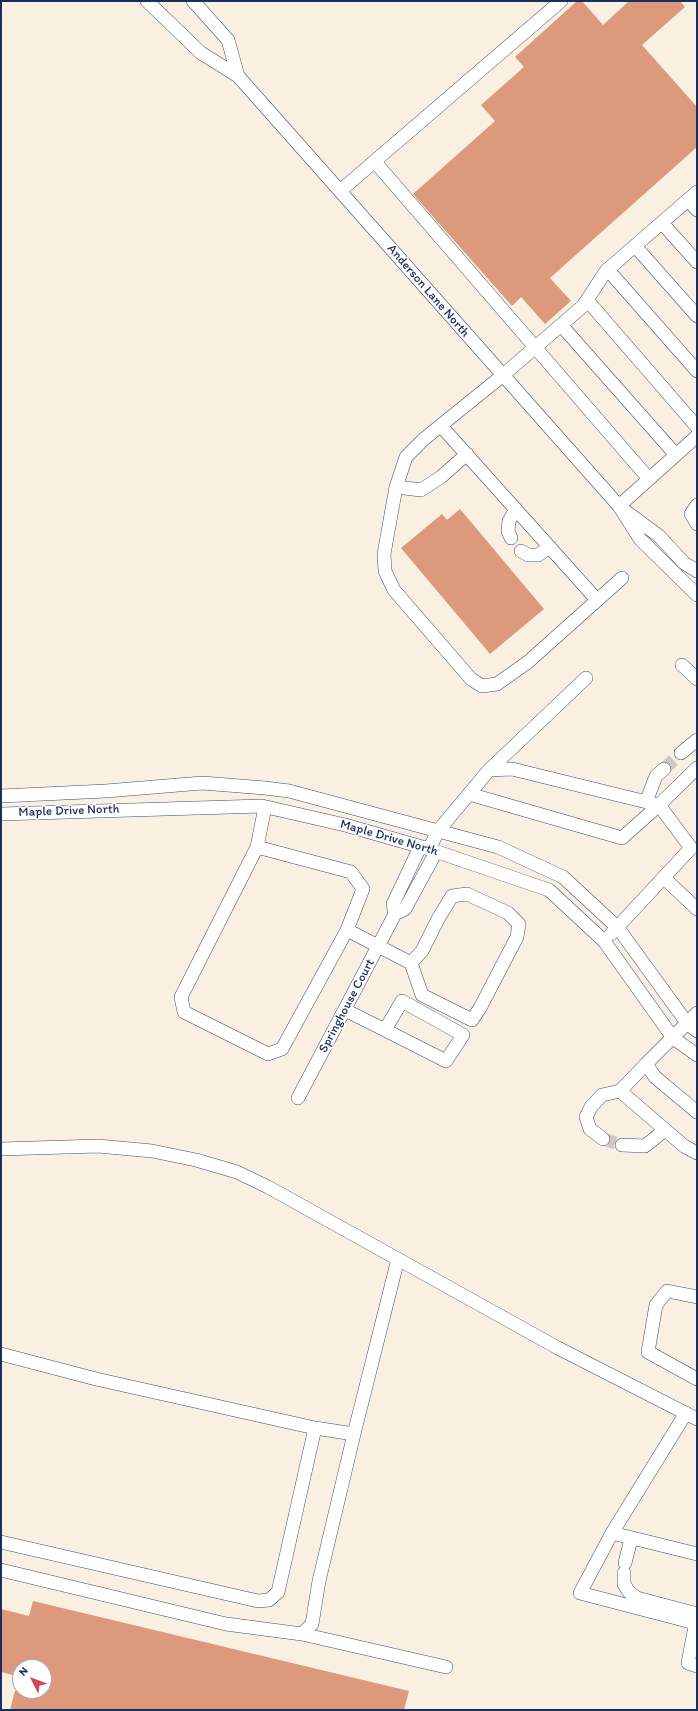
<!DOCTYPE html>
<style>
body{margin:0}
#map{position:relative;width:698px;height:1711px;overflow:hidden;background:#f9f0e1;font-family:Itim,sans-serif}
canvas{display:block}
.frame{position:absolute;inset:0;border:2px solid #1b2f5e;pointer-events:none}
.north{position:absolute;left:12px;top:1659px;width:40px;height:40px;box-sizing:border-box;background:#fff;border:1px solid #a4acbf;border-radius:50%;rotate:312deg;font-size:11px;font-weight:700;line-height:16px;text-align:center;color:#1b2f5e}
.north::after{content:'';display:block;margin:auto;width:14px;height:18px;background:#d1495b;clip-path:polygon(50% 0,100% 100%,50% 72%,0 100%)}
</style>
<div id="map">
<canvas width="698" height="1711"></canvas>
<div class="frame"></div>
<div class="north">N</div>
</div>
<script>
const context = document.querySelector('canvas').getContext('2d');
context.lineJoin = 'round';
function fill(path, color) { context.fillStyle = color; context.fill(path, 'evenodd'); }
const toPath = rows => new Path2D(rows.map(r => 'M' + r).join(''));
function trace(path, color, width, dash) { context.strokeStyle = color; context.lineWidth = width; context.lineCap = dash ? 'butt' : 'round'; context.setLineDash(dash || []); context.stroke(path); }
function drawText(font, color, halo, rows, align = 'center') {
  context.font = font + ' Itim,sans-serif'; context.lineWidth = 3; context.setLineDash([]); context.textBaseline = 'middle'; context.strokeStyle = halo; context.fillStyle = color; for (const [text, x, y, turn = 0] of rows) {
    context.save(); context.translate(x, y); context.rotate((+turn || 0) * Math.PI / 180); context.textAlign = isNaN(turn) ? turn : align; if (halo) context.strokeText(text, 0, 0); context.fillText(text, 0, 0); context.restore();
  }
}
fill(toPath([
 [577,1,582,1,603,25,629,1,680,1,685,7,642,45,697,107,697,147,550,278,571,301,545,324,521,297,512,306,413,194,495,121,481,105,524,67,515,57],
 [460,509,544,609,490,654,401,548,442,514,447,520],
 [33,1601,409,1691,404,1710,10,1710,15,1691,44,1691,44,1667,20,1667,20,1677,1,1672,1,1609,29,1616]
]), '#dd997c');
trace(toPath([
 [664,769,681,753],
 [603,1139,622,1145]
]), '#cdc9c7', 13, [13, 6]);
const minor = toPath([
 [147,1,201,53,238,76,619,506,640,539,697,595],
 [193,1,228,40,238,76],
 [375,162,649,479],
 [340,191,561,1],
 [688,200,697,210],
 [662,223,697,262],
 [635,246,697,316],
 [608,270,697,371],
 [587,300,697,427],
 [561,325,676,455],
 [441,426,597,600],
 [396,487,421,490,441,477,467,454],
 [697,505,691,514,697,524],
 [619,506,697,436],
 [625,511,659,536,684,563,697,571],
 [511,538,508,531,509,521,516,509],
 [521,551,528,555,538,555,550,547],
 [622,578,528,662,497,684,482,686,471,679,394,590,385,571,384,554,396,487,406,457,424,439,502,376,583,306,606,271,697,192],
 [682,665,697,679],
 [681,753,697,740],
 [489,770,586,678],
 [469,794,622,838,659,805,691,848,611,934],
 [1,796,106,791,202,783,265,788,289,791,498,847,563,877,618,928,687,1023,697,1031],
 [646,802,656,776,664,769],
 [265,807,257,847,351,872,363,889,347,930,411,963,422,995,472,1020,480,1008,517,937,519,924,508,913,467,894,452,896,438,919,422,951,411,963],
 [1,814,262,806,345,825,429,849,549,890,604,941,673,1038,697,1055],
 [257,847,181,997,184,1012,268,1054,282,1049,347,930],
 [420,847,393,904,395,914,405,909,436,852],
 [429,849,438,831,489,770,512,769,659,805,697,768],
 [664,878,697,909],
 [345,1010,385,1030,446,1061,463,1035,402,1001,385,1030],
 [697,1013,646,1064,655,1077,697,1112],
 [646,1064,620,1091,684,1146,697,1153],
 [298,1098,395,914],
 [603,1139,590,1129,586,1117,591,1107,602,1095,620,1091],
 [622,1145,645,1146,665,1130],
 [1,1149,98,1146,152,1151,196,1160,237,1172,268,1187,558,1348,697,1419],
 [697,1297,667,1291,656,1305,648,1352,697,1379],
 [1,1354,96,1379,315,1428,278,1592,269,1600,258,1601,1,1542],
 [686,1413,612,1533,580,1593,695,1623],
 [315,1428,354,1434],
 [612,1533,697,1554],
 [625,1563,631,1539],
 [1,1570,226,1624,302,1634,312,1624,319,1581,354,1434,398,1259],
 [624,1573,624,1584,629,1592,637,1598,697,1614],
 [697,1616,688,1663,697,1666],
 [302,1634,446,1667]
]);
trace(minor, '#3c4c72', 14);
trace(minor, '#fff', 13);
drawText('13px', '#1b2f5e', '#fff', [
 ["Anderson Lane North",428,291,49],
 ["Maple Drive North",69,811,-2],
 ["Maple Drive North",389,838,16],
 ["Springhouse Court",347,1006,-62]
]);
</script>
